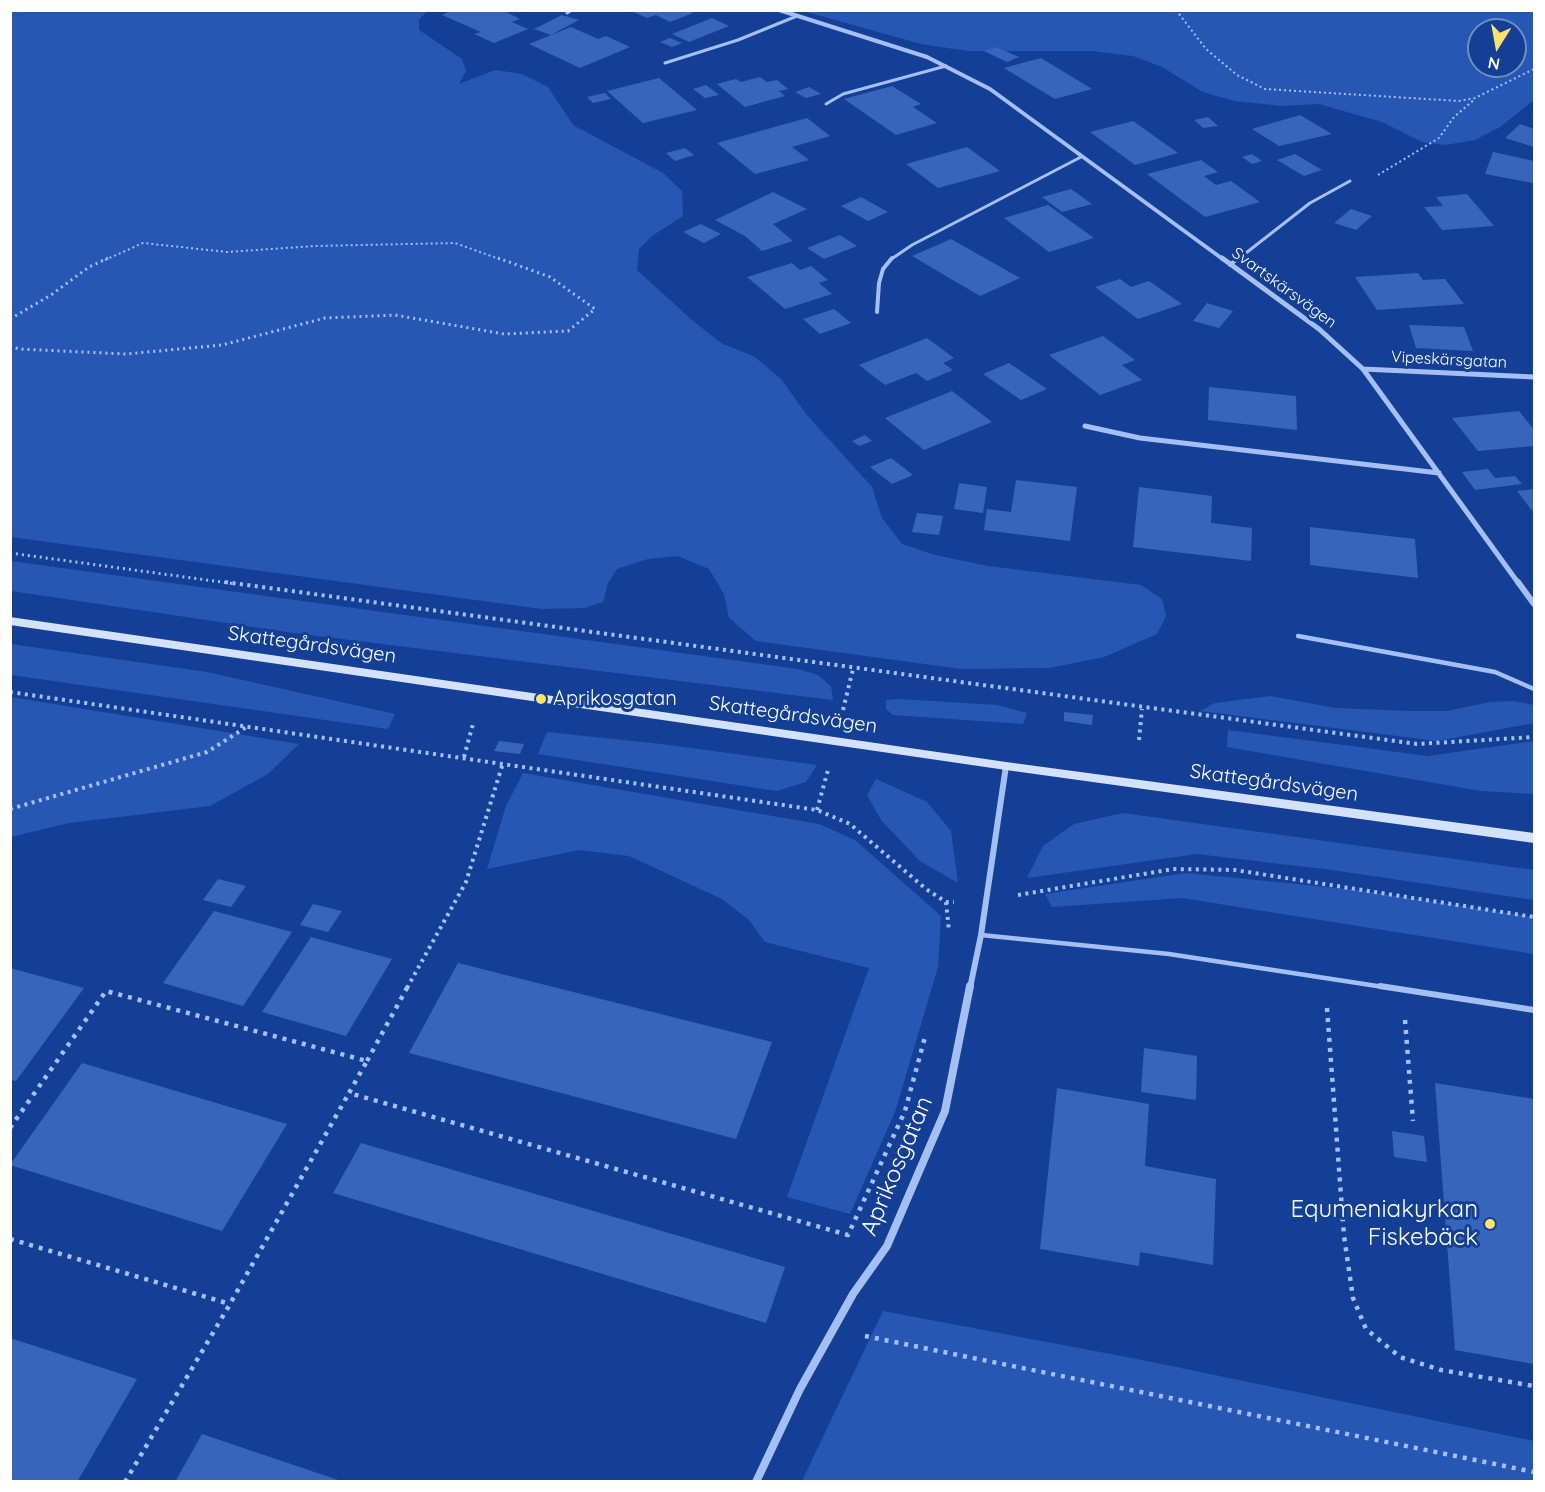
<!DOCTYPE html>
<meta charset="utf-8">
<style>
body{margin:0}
#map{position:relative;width:1545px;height:1492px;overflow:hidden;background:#143f96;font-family:Quicksand,sans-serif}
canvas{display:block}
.frame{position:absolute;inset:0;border:12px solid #fff;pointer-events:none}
.north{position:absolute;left:1467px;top:18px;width:60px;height:60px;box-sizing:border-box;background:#143f96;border:2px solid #728cc0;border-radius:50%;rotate:191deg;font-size:16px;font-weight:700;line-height:24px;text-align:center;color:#fff}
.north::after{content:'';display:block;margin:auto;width:21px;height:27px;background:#ffe366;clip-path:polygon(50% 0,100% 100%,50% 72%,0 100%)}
</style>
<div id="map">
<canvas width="1545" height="1492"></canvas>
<div class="frame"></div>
<div class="north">N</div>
</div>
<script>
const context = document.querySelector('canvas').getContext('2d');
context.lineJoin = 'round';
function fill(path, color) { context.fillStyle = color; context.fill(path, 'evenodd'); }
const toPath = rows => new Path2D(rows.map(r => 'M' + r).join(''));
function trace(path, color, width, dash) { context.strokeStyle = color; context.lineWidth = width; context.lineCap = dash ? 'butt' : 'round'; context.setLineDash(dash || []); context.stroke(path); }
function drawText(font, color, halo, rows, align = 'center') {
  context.font = font + ' Quicksand,sans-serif'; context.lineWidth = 6; context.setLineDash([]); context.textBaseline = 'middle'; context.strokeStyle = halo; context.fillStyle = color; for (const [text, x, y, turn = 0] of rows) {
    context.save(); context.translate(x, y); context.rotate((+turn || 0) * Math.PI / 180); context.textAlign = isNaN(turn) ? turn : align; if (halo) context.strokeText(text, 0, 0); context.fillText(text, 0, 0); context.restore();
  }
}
fill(toPath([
 [11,10,427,11,419,20,419,30,462,59,466,71,459,84,495,70,522,74,548,87,573,125,663,173,682,191,683,216,652,236,639,249,637,270,693,321,721,343,755,357,782,380,806,414,872,487,882,518,902,544,935,555,988,566,1141,585,1162,599,1166,616,1157,634,1104,657,1049,668,961,669,756,641,729,618,724,594,709,569,678,556,648,559,617,569,608,583,603,602,584,608,542,609,11,537],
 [803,11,1534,11,1534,100,1500,127,1475,140,1445,145,1422,142,1382,122,1319,104,1283,106,1234,101,1203,92,1162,67,1133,56,1092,51,968,51,921,44],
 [1479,30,1515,30,1515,66,1479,66],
 [11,561,798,669,818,675,831,686,833,700,294,633,11,591],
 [11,644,207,672,395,714,388,729,11,675],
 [1270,696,1335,708,1409,711,1447,711,1490,702,1513,701,1534,705,1534,723,1437,741,1200,711,1215,703],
 [11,697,299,744,268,774,210,806,69,823,11,837],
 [898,699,997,705,1027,713,1023,724,893,715,886,709,886,700],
 [1228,730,1428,756,1534,741,1534,794,1481,791,1227,747],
 [547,732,661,744,817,765,806,782,776,791,538,754],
 [523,773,819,824,855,840,941,916,938,967,895,1112,850,1214,787,1197,869,968,765,942,749,920,722,899,629,856,579,850,487,869,506,806],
 [876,779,927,802,951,831,958,883,920,861,881,820,867,795],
 [1123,813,1534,870,1534,900,1332,870,1197,854,1027,878,1043,846,1074,824],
 [1186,873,1357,890,1534,917,1534,954,1182,898,1052,907,1045,894],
 [883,1311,1137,1359,1534,1441,1534,1481,802,1481]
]), '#2757b5');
fill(toPath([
 [453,10,502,10,520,19,512,22,528,29,494,43,474,34,481,32,442,15],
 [637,10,687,10,693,13,670,22,656,15,647,18,634,12],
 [562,15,579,20,551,35,534,29],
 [712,18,729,26,689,42,672,34],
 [571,27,598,39,606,36,630,47,580,68,529,44],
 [670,38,682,43,672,47,660,42],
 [996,47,1019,57,1007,62,984,51],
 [1041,58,1092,89,1055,99,1004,68],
 [760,77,767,82,777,80,788,89,779,91,785,96,745,107,717,84,736,79,741,82],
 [659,78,697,110,643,123,607,91],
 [706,85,719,95,705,98,693,89],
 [892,86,921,104,913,107,937,123,896,135,844,99],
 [809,87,821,94,806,98,795,92],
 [605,93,611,99,593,103,587,97],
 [1300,115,1332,134,1279,146,1252,129],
 [1208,117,1218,126,1203,128,1194,120],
 [807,118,830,136,792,147,809,160,755,174,717,143],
 [1133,121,1178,153,1135,165,1090,132],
 [1520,124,1534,129,1534,147,1505,138],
 [967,147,1000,171,938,188,906,164],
 [685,148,694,155,675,161,666,153],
 [1493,152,1534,161,1533,183,1485,174],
 [1252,154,1262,161,1252,164,1242,157],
 [1295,154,1322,170,1304,176,1277,160],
 [1201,160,1218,172,1204,176,1216,185,1231,181,1260,202,1205,217,1147,174],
 [1071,189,1092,204,1062,212,1042,197],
 [773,192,807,209,773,224,793,241,762,251,745,236,715,220],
 [1467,194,1494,226,1442,230,1424,207,1443,206,1436,197],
 [861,197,888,212,868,221,841,206],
 [1048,205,1094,238,1049,252,1004,218],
 [1351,209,1372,216,1356,230,1334,223],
 [701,224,721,234,704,243,683,232],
 [840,235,857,246,824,259,807,248],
 [951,239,1020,278,980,296,912,256],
 [792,263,800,270,811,266,828,280,819,283,832,294,785,309,747,277],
 [1418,273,1423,280,1445,279,1464,304,1377,310,1355,277],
 [1120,279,1131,287,1149,281,1182,304,1138,319,1095,287],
 [1207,303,1233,311,1219,328,1193,321],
 [834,309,851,323,820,334,803,319],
 [1409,325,1464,327,1473,351,1416,348],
 [1103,336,1135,360,1122,365,1142,380,1100,395,1049,355],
 [927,338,954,358,943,363,953,370,927,381,916,373,885,385,859,365],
 [1009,363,1047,389,1021,400,983,374],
 [1209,387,1296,396,1297,430,1208,420],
 [952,391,992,422,924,450,885,418],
 [1519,411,1534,430,1534,446,1478,451,1452,418],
 [865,435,872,441,859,446,852,441],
 [891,458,913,475,892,484,870,467],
 [1488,469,1495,478,1515,476,1522,484,1475,490,1462,472],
 [1016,480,1077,487,1070,541,984,530,987,509,1011,512],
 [959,483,987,487,983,513,954,509],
 [1139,487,1212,496,1211,523,1252,528,1251,561,1133,547],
 [1534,489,1534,513,1517,491],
 [917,513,943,516,939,535,912,532],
 [1310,527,1415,539,1418,578,1310,565],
 [1064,712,1093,715,1092,725,1064,721],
 [499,741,524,744,520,754,494,751],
 [218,879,246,886,231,907,203,900],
 [313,904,342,911,328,932,300,925],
 [214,911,292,932,243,1006,163,983],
 [311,937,392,959,346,1036,262,1012],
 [458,963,772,1042,736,1139,409,1053],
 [10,968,84,988,16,1081,10,1080],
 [1144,1048,1197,1056,1196,1100,1141,1092],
 [82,1063,287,1124,222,1231,10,1165],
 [1435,1083,1534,1099,1534,1364,1455,1350],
 [1057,1088,1149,1104,1145,1166,1216,1179,1213,1265,1140,1252,1139,1266,1040,1249],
 [1392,1131,1424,1136,1427,1162,1394,1157],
 [361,1143,785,1267,766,1323,333,1193],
 [10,1338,137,1379,77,1482,10,1482],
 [202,1434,341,1481,340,1482,175,1482]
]), '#3865bc');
trace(toPath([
 [1176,10,1206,49,1237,75,1265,89,1459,101,1475,98,1534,69],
 [1378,175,1439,138,1454,117,1475,99],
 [105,260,143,243,227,252,315,246,455,243,502,260]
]), '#a5bff2', 2, [2, 3]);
trace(toPath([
 [10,319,51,295,89,267,108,258],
 [10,346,19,349,126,354,222,345,325,318,395,315,504,334,568,331,595,309,550,277,498,258],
 [10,553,236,584]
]), '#a5bff2', 3, [2, 4]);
trace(toPath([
 [225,582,1417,744,1534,737],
 [10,692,817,810,850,824,926,889,946,902,954,902],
 [843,710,853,669],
 [1139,740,1142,709],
 [464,757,473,724],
 [10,809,207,752,248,726],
 [817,810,828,770],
 [1018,895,1173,869,1235,870,1534,917],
 [946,902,949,931],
 [407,988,466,882,503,763]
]), '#a5bff2', 4, [3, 4.5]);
trace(toPath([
 [1327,1008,1344,1236,1353,1298,1366,1329,1400,1357,1441,1370,1534,1386],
 [1405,1020,1413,1121],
 [367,1061,408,986],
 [10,1128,106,991,367,1061,349,1093,848,1235,905,1111,925,1037],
 [10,1239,230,1304],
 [865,1336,1534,1472],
 [125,1482,230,1304,349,1093]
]), '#a5bff2', 4.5, [4, 6]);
trace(toPath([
 [567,13,572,10],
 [665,63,738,40,797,16],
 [826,104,843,94,946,66],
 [890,260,912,245,1081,157],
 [1237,260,1310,203,1350,181]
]), '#a5bff2', 3);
trace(toPath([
 [1230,265,1238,258],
 [877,312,879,283,883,269,892,258]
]), '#a5bff2', 4);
trace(toPath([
 [1298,636,1495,672,1534,689],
 [981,935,1169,954,1390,988]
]), '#a5bff2', 4.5);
trace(toPath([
 [1380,986,1534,1010]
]), '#a5bff2', 6);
trace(toPath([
 [779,10,927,57,990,89,1224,260]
]), '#a5bff2', 4);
trace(toPath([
 [1222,258,1319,329,1363,369,1519,584],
 [1363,369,1534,377],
 [1085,426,1140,438,1439,473]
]), '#a5bff2', 5);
trace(toPath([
 [1518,582,1534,604],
 [970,988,981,935,1006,766]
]), '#a5bff2', 6);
trace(toPath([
 [756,1482,800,1389,853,1294,887,1246,945,1111,970,986]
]), '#a5bff2', 8);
fill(toPath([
 [10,617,1006,762,1534,833,1534,843,1006,770,10,625,10,617]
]), '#d4e1fc');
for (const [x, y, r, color] of [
 [541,699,6,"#ffe366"],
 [1490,1224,6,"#ffe366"]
]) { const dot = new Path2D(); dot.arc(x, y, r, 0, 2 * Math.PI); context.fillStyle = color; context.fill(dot); trace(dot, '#143f96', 2); }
drawText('16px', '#fff', '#143f96', [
 ["Svartskärsvägen",1284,288,36],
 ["Vipeskärsgatan",1449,360,3]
]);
drawText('20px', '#fff', '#143f96', [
 ["Skattegårdsvägen",312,645,8],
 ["Skattegårdsvägen",793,715,8],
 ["Skattegårdsvägen",1274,783,8]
]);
drawText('20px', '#fff', '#143f96', [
 ["Aprikosgatan",553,699]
], 'left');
drawText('24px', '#fff', '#143f96', [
 ["Aprikosgatan",897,1166,-67]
]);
drawText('24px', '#fff', '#143f96', [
 ["Equmeniakyrkan",1478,1210],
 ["Fiskebäck",1478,1238]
], 'right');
</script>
